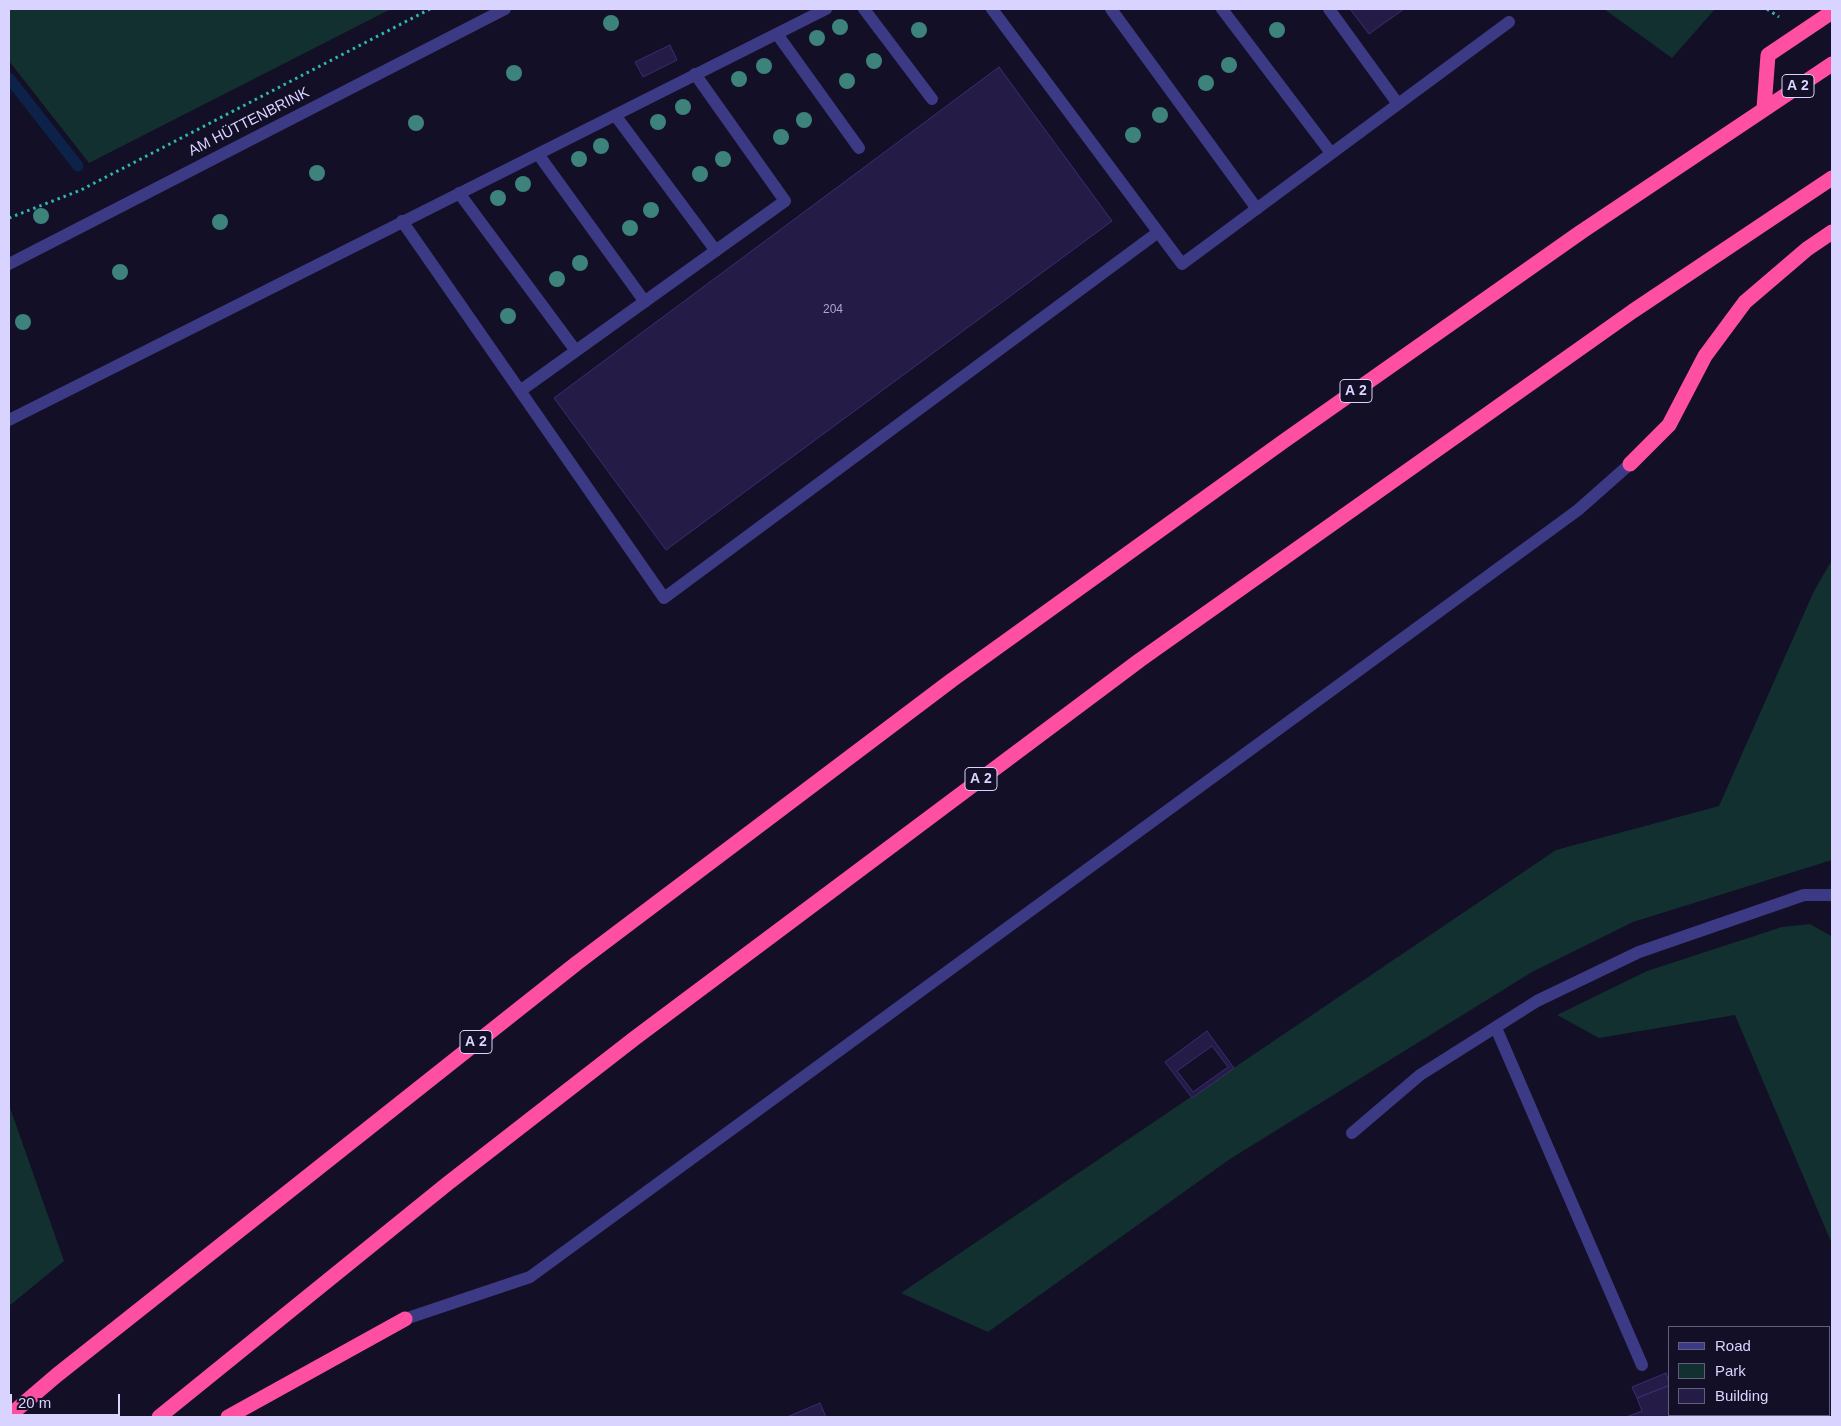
<!DOCTYPE html>
<meta charset="utf-8">
<style>
body{margin:0}
#map{position:relative;width:1841px;height:1426px;overflow:hidden;background:#130f26;font-family:Helvetica,sans-serif}
canvas{display:block}
.frame{position:absolute;inset:0;border:10px solid #d9d4ff;pointer-events:none}
.legend{position:absolute;left:1668px;top:1326px;width:162px;height:90px;box-sizing:border-box;background:#130f26;border:1px solid #625e7d;margin:0;padding:6px 9px;list-style:none;font-size:15px;color:#d9d4ff}
.legend li{display:flex;align-items:center;gap:10px;height:25px}
.legend b{width:25px;border:1px solid #625e7d}
.scale{position:absolute;left:10px;top:1394px;width:110px;height:22px;box-sizing:border-box;border:2px solid #d9d4ff;border-top:0;padding-left:6px;font-size:15px;line-height:18px;white-space:nowrap;color:#d9d4ff;-webkit-text-stroke:4px #130f26;paint-order:stroke}
</style>
<div id="map">
<canvas width="1841" height="1426"></canvas>
<div class="frame"></div>
<ul class="legend">
<li><b style="height:6px;background:#3d3a85"></b>Road</li>
<li><b style="height:14px;background:#12302f"></b>Park</li>
<li><b style="height:14px;background:#241b47"></b>Building</li>
</ul>
<div class="scale">20 m</div>
</div>
<script>
const context = document.querySelector('canvas').getContext('2d');
context.lineJoin = 'round';
function fill(path, color) { context.fillStyle = color; context.fill(path, 'evenodd'); }
const toPath = rows => new Path2D(rows.map(r => 'M' + r).join(''));
function trace(path, color, width, dash) { context.strokeStyle = color; context.lineWidth = width; context.lineCap = dash ? 'butt' : 'round'; context.setLineDash(dash || []); context.stroke(path); }
function drawText(font, color, halo, rows, align = 'center') {
  context.font = font + ' Helvetica,sans-serif'; context.lineWidth = 5; context.setLineDash([]); context.textBaseline = 'middle'; context.strokeStyle = halo; context.fillStyle = color; for (const [text, x, y, turn = 0] of rows) {
    context.save(); context.translate(x, y); context.rotate((+turn || 0) * Math.PI / 180); context.textAlign = isNaN(turn) ? turn : align; if (halo) context.strokeText(text, 0, 0); context.fillText(text, 0, 0); context.restore();
  }
}
fill(toPath([
 [9,9,391,9,89,163,9,61],
 [1604,9,1715,9,1672,58],
 [1832,560,1832,860,1633,922,1532,972,1230,1159,988,1332,901,1293,1556,850,1719,806,1814,591],
 [1810,924,1831,936,1832,941,1832,1244,1735,1015,1599,1038,1557,1015,1647,971,1782,927],
 [9,1105,64,1261,9,1306]
]), '#12302f');
trace(toPath([
 [9,78,78,166]
]), '#0c2248', 11);
const building = toPath([
 [1350,9,1404,9,1369,34,1350,9],
 [670,45,677,60,643,77,635,62,670,45],
 [999,67,1112,221,666,550,554,398,999,67],
 [1207,1031,1234,1068,1192,1098,1165,1062,1207,1031],
 [1212,1046,1228,1067,1193,1092,1177,1071,1212,1046],
 [1666,1373,1670,1385,1637,1398,1632,1387,1666,1373],
 [1670,1385,1670,1415,1799,1415,1800,1417,1626,1417,1642,1411,1637,1398,1670,1385],
 [820,1403,826,1417,787,1417,820,1403]
]);
fill(building, '#241b47');
trace(building, '#3b2d73', 1);
trace(toPath([
 [1767,9,1779,17],
 [9,218,81,190,430,9]
]), '#2fb8b0', 3, [2.5, 4]);
trace(toPath([
 [864,9,932,99],
 [992,9,1182,264,1509,22],
 [1111,9,1257,209],
 [1222,9,1331,153],
 [1329,9,1398,104],
 [777,34,859,148],
 [615,115,716,251],
 [538,154,645,302],
 [459,193,576,351],
 [402,221,664,598,1157,233],
 [520,391,785,201,695,74],
 [9,420,826,9],
 [1496,1028,1642,1365],
 [1352,1133,1420,1075,1537,1001,1639,952,1804,895,1832,895],
 [405,1319,530,1277,1578,510,1630,464]
]), '#3d3a85', 12);
trace(toPath([
 [9,264,505,9]
]), '#3d3a85', 12);
trace(toPath([
 [1764,108,1768,55,1832,12],
 [1630,464,1669,425,1705,356,1745,302,1807,249,1832,232],
 [9,1416,57,1375,577,963,952,680,1284,441,1581,232,1832,64],
 [159,1417,447,1184,635,1038,1140,660,1633,311,1832,178],
 [228,1417,405,1319]
]), '#ff4fa3', 15);
context.fillStyle = '#3d827b';
for (const [x, y] of [
 [611,23],
 [840,27],
 [919,30],
 [1277,30],
 [817,38],
 [874,61],
 [1229,65],
 [764,66],
 [514,73],
 [739,79],
 [847,81],
 [1206,83],
 [683,107],
 [1160,115],
 [804,120],
 [658,122],
 [416,123],
 [1133,135],
 [781,137],
 [601,146],
 [579,159],
 [723,159],
 [317,173],
 [700,174],
 [523,184],
 [498,198],
 [651,210],
 [41,216],
 [220,222],
 [630,228],
 [580,263],
 [120,272],
 [557,279],
 [508,316],
 [23,322]
]) { context.beginPath(); context.arc(x, y, 8, 0, 2 * Math.PI); context.fill(); }
drawText('12px', '#aca6d1', null, [
 ["204",833,310]
]);
for (const [x, y, w] of [
 [1798,86,32],
 [1356,391,32],
 [981,779,32],
 [476,1042,32]
]) { const box = new Path2D(); box.roundRect(x - w / 2, y - 11.5, w, 23, 4); context.fillStyle = '#130f26'; context.fill(box); trace(box, '#d9d4ff', 1); }
drawText('bold 14px', '#d9d4ff', null, [
 ["A 2",1798,86],
 ["A 2",1356,391],
 ["A 2",981,779],
 ["A 2",476,1042]
]);
drawText('15px', '#d9d4ff', '#130f26', [
 ["AM HÜTTENBRINK",249,122,-27]
]);
</script>
